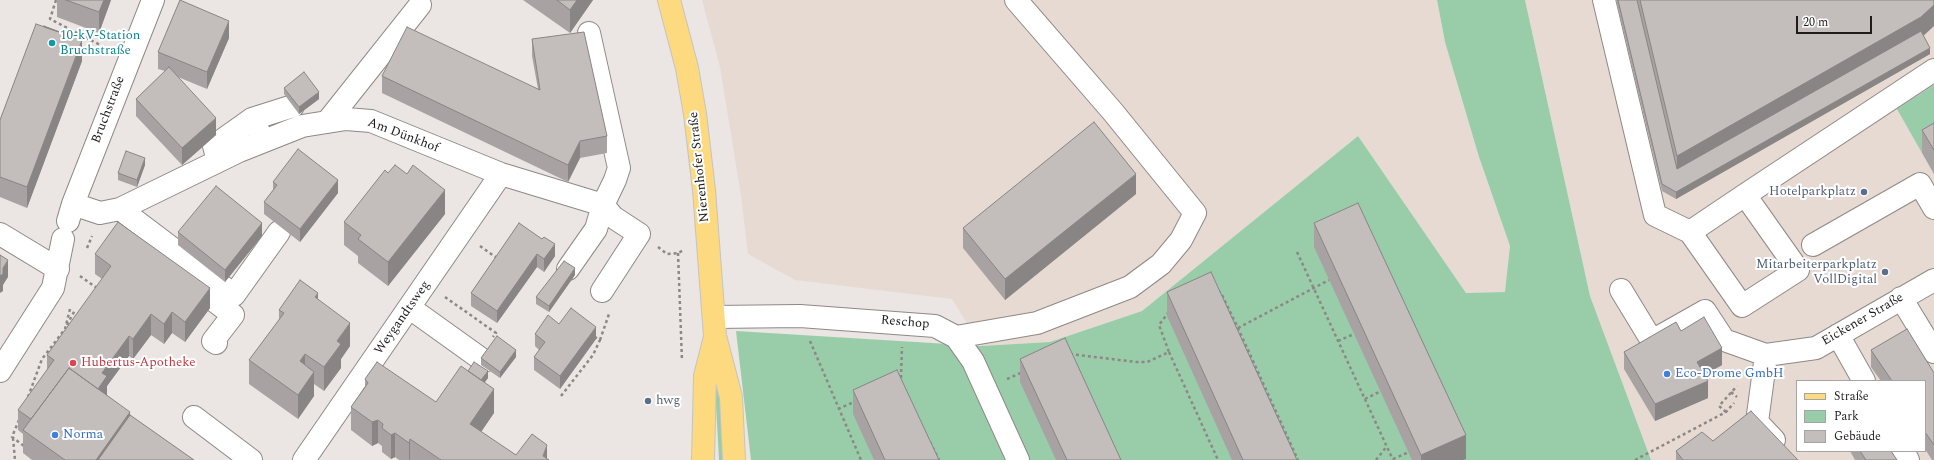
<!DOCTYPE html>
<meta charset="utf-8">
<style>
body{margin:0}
#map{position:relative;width:1934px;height:460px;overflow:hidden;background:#ebe6e3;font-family:Spectral,serif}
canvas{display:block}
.legend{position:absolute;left:1796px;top:380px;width:130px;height:72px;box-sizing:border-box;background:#fff;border:1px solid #a5a4a4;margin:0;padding:5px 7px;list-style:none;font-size:12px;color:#1e1c1b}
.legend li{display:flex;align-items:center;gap:8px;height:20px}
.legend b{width:20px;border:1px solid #a5a4a4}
.scale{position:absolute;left:1796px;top:16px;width:76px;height:18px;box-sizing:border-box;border:2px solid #1e1c1b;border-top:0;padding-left:5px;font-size:12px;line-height:14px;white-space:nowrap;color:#1e1c1b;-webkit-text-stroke:3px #fff;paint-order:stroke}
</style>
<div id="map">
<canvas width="1934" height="460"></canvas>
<ul class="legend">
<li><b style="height:5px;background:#fdd980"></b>Straße</li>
<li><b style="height:11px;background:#99cdaa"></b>Park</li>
<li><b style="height:11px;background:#c3bebc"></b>Gebäude</li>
</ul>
<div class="scale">20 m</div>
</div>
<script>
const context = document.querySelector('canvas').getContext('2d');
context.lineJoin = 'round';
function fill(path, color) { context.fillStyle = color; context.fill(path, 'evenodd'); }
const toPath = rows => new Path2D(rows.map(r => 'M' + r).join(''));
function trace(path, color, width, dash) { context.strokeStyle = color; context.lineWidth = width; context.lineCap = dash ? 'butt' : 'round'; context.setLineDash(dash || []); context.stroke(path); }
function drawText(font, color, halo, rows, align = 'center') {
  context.font = font + ' Spectral,serif'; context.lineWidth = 4; context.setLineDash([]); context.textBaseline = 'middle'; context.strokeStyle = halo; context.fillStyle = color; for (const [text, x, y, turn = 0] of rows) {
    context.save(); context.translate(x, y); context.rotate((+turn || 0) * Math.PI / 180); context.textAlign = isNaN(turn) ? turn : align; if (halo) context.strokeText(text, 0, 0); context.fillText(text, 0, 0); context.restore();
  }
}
fill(toPath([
 [702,0,1437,0,1445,42,1479,157,1510,246,1506,292,1466,293,1358,136,1142,311,1050,342,981,346,952,299,795,280,748,254,741,196,720,67],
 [1525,0,1934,0,1934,460,1651,460,1590,296],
 [1797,381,1925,381,1925,451,1797,451]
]), '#e7dad3');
fill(toPath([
 [1437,0,1525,0,1590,296,1651,460,751,460,736,331,981,346,1050,342,1142,311,1358,136,1466,293,1505,292,1510,246,1479,157,1445,42],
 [1934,85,1934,147,1922,153,1897,109],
 [721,385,724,460,719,460,715,386]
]), '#99cdaa');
const minor = toPath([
 [1604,0,1655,215,1690,232],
 [327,122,420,5],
 [264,141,252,119,293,106],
 [218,161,214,146,252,119],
 [1745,195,1798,270,1742,306,1690,232,1745,195,1934,70],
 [73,204,100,213,120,209,239,151,302,126,346,119,371,121,501,174,603,205,613,217,639,234,602,291],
 [120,209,234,295,279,232],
 [68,221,73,204,153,0],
 [0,234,58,269],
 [1813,245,1920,184,1934,208],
 [568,269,596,229,603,205,615,180,619,168,589,33],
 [187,280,233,315,213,341,216,343],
 [1621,290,1652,341,1705,311,1724,340,1766,355,1816,348,1934,280],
 [1901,298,1934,352],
 [410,308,484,361],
 [714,317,800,316,935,326,956,337,973,361,1018,460],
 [1838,335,1864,381],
 [956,337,1037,323,1130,287,1161,264,1181,240,1195,213,1113,112,1016,0],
 [1766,355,1757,422,1774,440],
 [0,371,53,288,63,239],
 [194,417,251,460],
 [1903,451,1908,460],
 [304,460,501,174]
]);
const major = toPath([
 [669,0,687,68,695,114,704,190,715,336,731,397,734,460],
 [703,460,705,376,715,337]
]);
trace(minor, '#8e8986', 24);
trace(major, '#c4c4c4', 24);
trace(toPath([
 [56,0,50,19,108,49],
 [480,246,497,258],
 [658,247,667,254,678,253,684,250],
 [87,248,92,236],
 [1297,252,1393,460],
 [678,253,682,361],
 [80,276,97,288],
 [1218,291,1221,293,1238,328,1298,460],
 [445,297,496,333,493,337],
 [67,325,75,310],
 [1238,328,1329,280],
 [600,340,609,314],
 [810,341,861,460],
 [1338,341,1354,334],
 [1169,352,1218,460],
 [1070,354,1136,362,1147,362,1169,352,1159,325,1168,313],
 [901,378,902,347],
 [1007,379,1023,372],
 [1731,392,1737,397],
 [561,396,593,355,600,340,595,337],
 [28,397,42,359,65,329,70,309],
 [1365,399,1381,391],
 [838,409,854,402],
 [1726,412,1719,406,1737,386],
 [19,420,12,437,24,446],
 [13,438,15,460],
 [930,442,939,460],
 [1393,459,1409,452],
 [1376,460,1387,446],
 [1635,460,1726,412,1734,403]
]), '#8c8886', 2.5, [3, 3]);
trace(minor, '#fff', 22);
trace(major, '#fdd980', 22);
fill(toPath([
 [57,0,111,0,99,33,57,17],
 [523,0,593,0,570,33],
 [1616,0,1934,0,1923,35,1930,54,1676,199,1662,191],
 [229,38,207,89,178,77,216,135,182,165,136,116,136,99,165,71,158,69,158,52],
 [532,39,607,136,607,153,580,158,568,182,382,93,382,76,538,89,532,56],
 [82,61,27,208,0,197,0,120],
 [284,88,319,99,299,114,284,94],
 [1934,123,1934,174,1922,153,1922,130],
 [145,165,137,187,118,180,118,173],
 [388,173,445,214,388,286,358,263,358,256,344,245,344,222],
 [273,182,338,193,300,242,264,214,264,202,273,190],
 [1136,194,1005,300,963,248,963,228],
 [519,223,555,256,544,272,537,267,497,323,471,306,471,293],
 [1314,223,1466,459,1463,460,1412,460,1314,247],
 [178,232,262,236,225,282,178,245],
 [95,254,210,308,185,342,172,333,164,344,151,335,133,359,129,356,107,386,107,395,130,415,194,460,32,460,23,453,23,434,18,430,18,410,47,371,47,355,102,279,95,274],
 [575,275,549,312,536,304,536,297],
 [1167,292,1297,460,1232,460,1167,316],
 [318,299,350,346,341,359,341,368,324,391,314,384,314,396,298,419,249,384,249,360,279,320,279,310],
 [1681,331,1722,365,1704,375,1708,398,1655,421,1624,369,1624,352],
 [535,334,596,339,560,389,534,370,534,357,539,350,535,346],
 [1871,350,1934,373,1934,460,1932,460,1925,449,1925,381,1881,381,1871,367],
 [516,357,500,378,481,365,481,358],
 [1020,359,1121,460,1056,460,1020,382],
 [468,371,488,378,485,382,494,413,481,432,516,455,547,459,549,460,399,460,395,457,391,459,382,452,382,446,378,443,372,446,351,430,351,407,365,386,365,379,436,402],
 [853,390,939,460,874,460,853,414],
 [1713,441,1798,460,1676,460,1676,451],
 [1850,451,1891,451,1897,460,1855,460]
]), '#a8a3a2');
fill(toPath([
 [104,0,111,0,99,33,99,12],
 [577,0,593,0,570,33,570,10],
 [1934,5,1934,26,1921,38,1677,176,1677,156],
 [229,21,229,38,207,89,207,72],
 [82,40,82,61,27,208,27,187],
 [1930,48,1930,54,1676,199,1676,192],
 [319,92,319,99,299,114,299,107],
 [216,118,216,135,182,165,182,148],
 [580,141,580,158,568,182,568,165],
 [145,158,145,165,137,187,137,180],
 [1136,174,1136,194,1005,300,1005,279],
 [338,180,338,193,300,242,300,229],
 [445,190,445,214,388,286,388,262],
 [262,223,262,236,225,282,225,270],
 [555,244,555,256,544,272,544,259],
 [537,254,537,267,497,323,497,311],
 [8,260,8,277,3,285,3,291,0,293,0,276,3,268],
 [575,268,575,275,549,312,549,306],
 [210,288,210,308,185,342,185,322],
 [318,293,318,317,315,297],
 [172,312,172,333,164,344,164,324],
 [151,314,151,335,133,359,133,339],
 [350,323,350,346,341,359,341,368,324,391,324,367,337,341],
 [596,327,596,339,560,389,560,376],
 [129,336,129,356,107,386,107,397,96,391,102,373],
 [1722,348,1722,365,1697,379,1697,362],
 [516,350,516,357,500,378,500,372],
 [305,354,305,377,300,361],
 [488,371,488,378,478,391,478,384],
 [314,372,314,396,298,419,298,395],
 [1708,381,1708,398,1655,421,1655,404],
 [494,389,494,413,470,448,470,424],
 [130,412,130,435,113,460,96,460],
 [378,420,378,443,372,446,372,422],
 [395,433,395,457,391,459,391,435],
 [1466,435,1466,459,1463,460,1421,460,1421,455],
 [410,439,410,460,409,460,409,443],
 [547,445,547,460,543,456]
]), '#888584');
const building = toPath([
 [66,0,104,0,99,12,66,0],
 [180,0,229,21,207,72,158,52,180,0],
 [557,0,577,0,570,10,557,0],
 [1618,0,1637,0,1677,169,1921,31,1930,48,1676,192,1662,184,1618,0],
 [1640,0,1934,0,1934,5,1921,17,1677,156,1640,0],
 [36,24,82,40,27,187,0,177,0,120,36,24],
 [44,26,65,34,44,27,44,26],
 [407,27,540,90,532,39,584,32,607,136,580,141,568,165,382,76,407,27],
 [169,67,216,118,182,148,136,99,169,67],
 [304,72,319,92,299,107,284,88,304,72],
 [1094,122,1136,174,1005,279,963,228,1094,122],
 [1934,123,1934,150,1922,130,1934,123],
 [298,149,338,180,300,229,264,202,277,185,273,182,298,149],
 [126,151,145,158,137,180,118,173,126,151],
 [395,165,407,174,413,165,445,190,388,262,358,239,361,235,344,222,385,170,388,173,395,165],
 [216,186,262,223,225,270,178,232,216,186],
 [1358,203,1466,435,1421,455,1314,223,1358,203],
 [118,222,210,288,185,322,172,312,164,324,151,314,133,339,129,336,102,373,107,376,98,389,69,368,31,419,18,410,54,360,47,355,111,266,95,254,118,222],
 [519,223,542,239,544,237,555,244,544,259,537,254,497,311,471,293,519,223],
 [0,255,8,260,3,268,3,274,0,276,0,255],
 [564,261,575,268,549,306,536,297,564,261],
 [1211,272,1297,460,1243,460,1167,292,1211,272],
 [300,280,318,293,315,297,350,323,337,341,341,344,324,367,305,354,300,361,314,372,298,395,249,360,284,313,279,310,300,280],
 [571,308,596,327,560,376,534,357,545,342,535,334,548,315,559,324,571,308],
 [1704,317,1722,348,1697,362,1708,381,1655,404,1624,352,1676,322,1681,331,1704,317],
 [1907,329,1934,373,1934,445,1925,432,1925,381,1892,381,1871,350,1907,329],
 [497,336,516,350,500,372,481,358,497,336],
 [1065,338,1121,460,1067,460,1020,359,1065,338],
 [377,362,436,402,461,366,494,389,470,424,516,455,532,434,547,445,543,456,549,460,441,460,410,439,409,443,395,433,391,435,382,428,383,424,378,420,372,422,351,407,368,383,365,379,377,362],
 [474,362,488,371,481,380,468,371,474,362],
 [69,368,130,412,96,460,65,460,23,430,69,368],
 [897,370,939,460,885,460,853,390,897,370],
 [1751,411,1798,460,1683,460,1676,451,1702,432,1713,441,1751,411],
 [130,415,194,460,98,460,130,415],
 [1860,451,1891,451,1897,460,1866,460,1860,451]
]);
fill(building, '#c3bebc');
trace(building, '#888584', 1);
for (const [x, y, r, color] of [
 [52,43,4,"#0f9aa8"],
 [1864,192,4,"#5c6f8a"],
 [1885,272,4,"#5c6f8a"],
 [73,363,4,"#e0444e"],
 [1667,374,4,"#3f7fe0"],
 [648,401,4,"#5c6f8a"],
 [55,435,4,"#3f7fe0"]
]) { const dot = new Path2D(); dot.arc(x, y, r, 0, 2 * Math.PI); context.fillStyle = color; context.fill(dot); trace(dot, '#fff', 1.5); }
drawText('13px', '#0d838f', '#fff', [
 ["10-kV-Station",60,36],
 ["Bruchstraße",60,51]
], 'left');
drawText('13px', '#1e1c1b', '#fff', [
 ["Bruchstraße",109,110,-69],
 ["Am Dünkhof",403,136,21],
 ["Nierenhofer Straße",700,167,-96],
 ["Weygandtsweg",403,318,-55],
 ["Eickener Straße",1863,320,-30],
 ["Reschop",905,323,5]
]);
drawText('13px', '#4e5e75', '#fff', [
 ["Hotelparkplatz",1856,192],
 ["Mitarbeiterparkplatz",1877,265],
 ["VollDigital",1877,280],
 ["hwg",656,401,"left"]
], 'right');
drawText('13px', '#be3a42', '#fff', [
 ["Hubertus-Apotheke",81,363]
], 'left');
drawText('13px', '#366cbe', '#fff', [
 ["Eco-Drome GmbH",1675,374],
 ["Norma",63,435]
], 'left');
</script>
